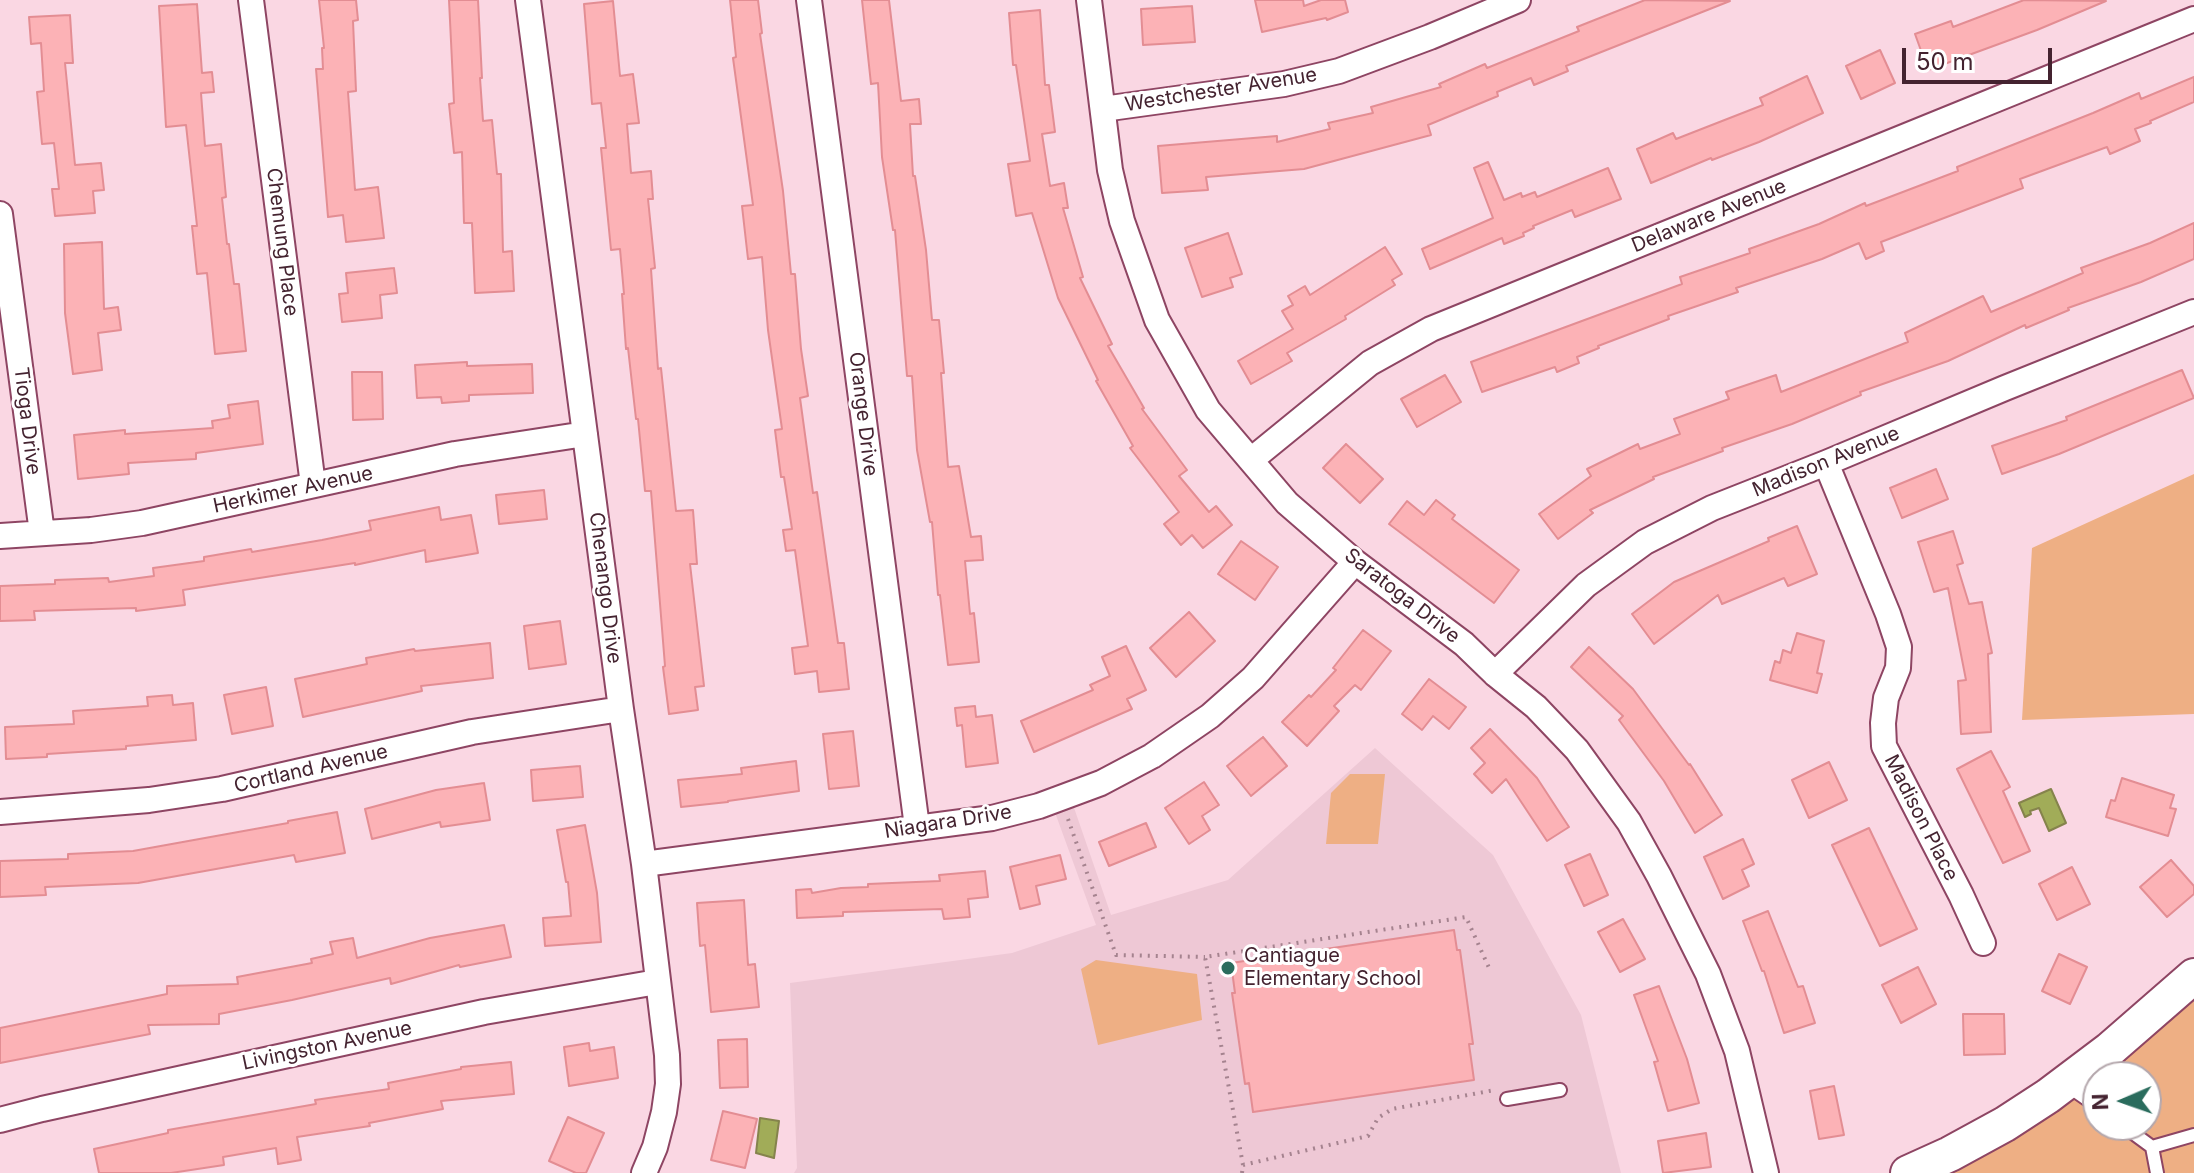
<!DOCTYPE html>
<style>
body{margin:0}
#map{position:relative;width:2194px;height:1173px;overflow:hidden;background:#fad7e3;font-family:Inter,sans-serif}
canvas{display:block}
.north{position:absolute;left:2082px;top:1061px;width:80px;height:80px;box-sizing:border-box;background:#fff;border:2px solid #b4a7ac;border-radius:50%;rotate:268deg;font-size:22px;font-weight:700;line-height:32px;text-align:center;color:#442330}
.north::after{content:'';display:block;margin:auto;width:28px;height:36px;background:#2a6c5d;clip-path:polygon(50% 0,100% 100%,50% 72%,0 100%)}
.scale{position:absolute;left:1902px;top:48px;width:150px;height:36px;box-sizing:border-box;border:4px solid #442330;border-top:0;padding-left:10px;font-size:24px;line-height:28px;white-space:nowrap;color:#442330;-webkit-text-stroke:6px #fff;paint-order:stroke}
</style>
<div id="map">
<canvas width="2194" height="1173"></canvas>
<div class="north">N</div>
<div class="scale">50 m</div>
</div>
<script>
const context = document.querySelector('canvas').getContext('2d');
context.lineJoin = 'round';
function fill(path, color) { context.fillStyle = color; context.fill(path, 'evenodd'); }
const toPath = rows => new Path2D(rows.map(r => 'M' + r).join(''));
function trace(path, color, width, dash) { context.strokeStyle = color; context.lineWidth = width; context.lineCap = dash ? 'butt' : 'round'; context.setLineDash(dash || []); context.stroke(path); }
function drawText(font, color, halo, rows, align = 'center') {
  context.font = font + ' Inter,sans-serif'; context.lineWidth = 6; context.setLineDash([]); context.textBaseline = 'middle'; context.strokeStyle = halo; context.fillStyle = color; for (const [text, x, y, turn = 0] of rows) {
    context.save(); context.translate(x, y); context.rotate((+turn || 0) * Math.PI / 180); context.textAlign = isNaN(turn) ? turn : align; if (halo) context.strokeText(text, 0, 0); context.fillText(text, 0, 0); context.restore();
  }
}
fill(toPath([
 [1375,748,1493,855,1581,1015,1621,1173,794,1173,797,1168,790,983,1012,953,1096,925,1053,807,1071,799,1111,915,1228,880]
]), '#eec8d5');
fill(toPath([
 [2194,474,2194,714,2022,720,2032,548],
 [1350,774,1385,774,1378,844,1326,844,1331,793],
 [1096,960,1197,974,1202,1020,1098,1045,1081,969],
 [2194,972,2194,1173,1936,1173],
 [2098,1077,2146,1077,2146,1125,2098,1125]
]), '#eeaf84');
const water = toPath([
 [2051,789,2066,823,2049,831,2039,808,2030,811,2031,814,2025,817,2019,803,2051,789],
 [760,1118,779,1121,774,1158,756,1153,760,1118]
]);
fill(water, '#a1ac58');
trace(water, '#85834c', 2);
const building = toPath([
 [319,0,356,0,358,20,353,21,356,91,348,92,355,190,378,187,384,238,346,242,343,215,328,217,316,69,323,69,322,48,324,48,319,0],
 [449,0,478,0,482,78,480,78,483,121,492,120,497,174,501,174,503,252,512,251,514,291,475,293,472,223,464,223,462,152,454,153,449,104,454,103,449,0],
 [730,0,758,0,762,33,760,34,783,191,791,274,795,274,801,349,808,396,800,398,813,493,817,492,838,643,844,643,849,689,819,692,817,671,795,674,792,648,808,646,795,550,786,551,783,530,792,529,784,477,781,477,775,430,782,429,768,330,762,257,748,259,742,206,753,205,733,58,736,57,730,0],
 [862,0,889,0,901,101,919,99,921,124,910,124,913,176,915,176,926,250,932,320,939,320,944,373,941,373,948,467,959,466,971,537,981,536,983,560,965,561,970,614,974,613,979,662,948,665,940,595,938,595,932,522,930,522,917,450,912,376,907,376,895,230,893,230,882,157,878,83,871,84,862,0],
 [1255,0,1303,0,1304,6,1321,0,1345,0,1348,12,1327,20,1326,18,1262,32,1255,0],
 [1645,0,1730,1,1566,66,1568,71,1534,85,1531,78,1497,92,1498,96,1428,125,1431,135,1304,169,1206,177,1208,190,1162,193,1158,146,1277,136,1277,142,1330,129,1328,123,1373,113,1371,107,1441,87,1439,84,1485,64,1487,68,1579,31,1577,27,1645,0],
 [2024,0,2106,1,2037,30,1928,70,1915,34,1951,21,1953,27,2024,0],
 [613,1,620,76,633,74,639,123,627,124,631,173,651,171,653,199,648,199,655,268,651,269,658,369,661,368,676,511,693,510,697,564,690,564,704,686,695,687,698,710,669,714,663,667,665,666,651,491,645,491,638,419,636,419,628,348,626,349,622,294,624,294,620,249,611,250,601,148,606,148,601,103,592,104,584,4,613,1],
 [197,4,202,73,212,72,214,92,201,93,205,146,221,144,226,197,222,198,227,244,229,244,234,284,239,284,246,351,215,354,207,273,197,274,192,226,197,226,186,125,166,127,159,6,197,4],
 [1192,6,1195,42,1143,45,1141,9,1192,6],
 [1040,10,1045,85,1049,85,1055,132,1042,134,1050,186,1064,183,1068,208,1063,208,1083,277,1080,278,1112,344,1108,346,1144,408,1142,409,1187,470,1179,476,1209,512,1216,506,1232,525,1203,548,1192,535,1181,545,1164,524,1179,512,1130,448,1133,446,1096,381,1098,380,1058,298,1032,213,1016,216,1008,164,1030,161,1016,65,1013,65,1009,13,1040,10],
 [70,15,73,63,65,63,75,165,101,163,104,190,93,191,95,213,55,216,52,189,59,189,54,143,42,144,37,92,44,91,41,43,31,44,29,17,70,15],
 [1880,50,1895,83,1861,99,1846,66,1880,50],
 [1807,76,1823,113,1759,142,1712,160,1711,158,1651,183,1637,149,1673,133,1676,139,1763,105,1760,98,1807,76],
 [2194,77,2194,102,2150,121,2151,123,2135,129,2140,141,2110,154,2107,147,2020,179,2023,188,1881,242,1884,251,1866,259,1859,243,1822,259,1736,288,1738,292,1668,316,1669,319,1598,346,1599,348,1577,357,1579,363,1557,372,1555,367,1482,392,1471,362,1682,284,1680,277,1750,253,1749,249,1819,224,1865,203,1866,206,1958,171,1957,167,2093,113,2139,93,2141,99,2194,77],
 [1488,162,1504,200,1521,193,1522,197,1535,192,1537,197,1608,168,1621,199,1575,217,1572,210,1533,226,1534,228,1523,233,1524,236,1504,244,1502,238,1430,269,1422,249,1493,218,1474,168,1488,162],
 [2194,223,2194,259,2141,282,2068,308,2069,310,2026,328,2025,325,1948,361,1860,392,1861,395,1792,424,1722,448,1723,451,1653,477,1654,479,1590,510,1593,513,1558,539,1539,514,1591,476,1587,469,1638,444,1640,449,1680,434,1674,419,1729,399,1726,392,1776,375,1781,392,1908,342,1905,333,1983,296,1991,312,2083,273,2081,268,2150,243,2194,223],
 [1228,233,1242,274,1230,278,1233,287,1202,297,1185,248,1228,233],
 [102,242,104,309,118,307,121,330,98,333,102,370,73,374,65,313,64,244,102,242],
 [1385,247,1402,274,1392,280,1395,285,1345,316,1346,319,1287,353,1292,361,1251,384,1238,361,1293,329,1282,311,1293,305,1288,296,1305,286,1310,295,1385,247],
 [394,268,397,293,380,295,382,318,342,322,339,294,348,293,346,273,394,268],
 [467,362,467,366,532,364,533,393,469,395,469,401,442,403,441,397,417,398,415,365,467,362],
 [2182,370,2194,398,2059,454,2002,474,1992,446,2067,420,2066,417,2182,370],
 [352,372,382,372,383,419,353,420,352,372],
 [1445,375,1461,402,1417,427,1401,399,1445,375],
 [258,401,263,444,196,453,196,459,128,463,129,474,78,479,74,435,125,430,125,434,213,428,212,421,230,418,228,405,258,401],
 [1346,444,1383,479,1360,503,1323,468,1346,444],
 [1936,469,1948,499,1902,518,1890,488,1936,469],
 [544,490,547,519,499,524,496,495,544,490],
 [1436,500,1455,515,1452,519,1519,570,1494,603,1389,524,1407,501,1424,515,1436,500],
 [439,507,441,520,471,515,478,553,426,562,425,550,355,565,355,563,183,590,185,605,136,611,136,608,34,611,35,620,0,621,0,586,55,584,55,580,108,578,109,582,154,576,153,568,204,561,204,557,251,549,252,552,322,540,371,530,369,521,439,507],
 [1797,526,1817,574,1788,586,1784,578,1722,604,1718,595,1654,644,1632,614,1674,582,1769,541,1768,538,1797,526],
 [1953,531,1963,563,1957,565,1969,604,1982,602,1992,653,1988,654,1991,732,1961,734,1958,681,1966,680,1948,588,1934,592,1918,542,1953,531],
 [1241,541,1278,567,1255,600,1218,574,1241,541],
 [1189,612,1215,641,1176,677,1150,648,1189,612],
 [560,621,566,664,529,669,524,626,560,621],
 [1363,630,1391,651,1361,690,1355,685,1334,706,1339,711,1307,746,1282,722,1309,695,1311,697,1336,670,1333,668,1363,630],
 [1797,633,1824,641,1817,673,1822,674,1817,693,1770,680,1775,661,1780,663,1783,650,1791,653,1797,633],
 [490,643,493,678,421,686,422,691,303,717,295,679,367,664,366,658,414,649,415,651,490,643],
 [1126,646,1146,690,1127,699,1132,709,1034,752,1021,721,1093,690,1090,685,1110,676,1102,657,1126,646],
 [1589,647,1633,689,1689,765,1690,764,1722,815,1695,833,1664,781,1619,720,1623,716,1571,667,1589,647],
 [1429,679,1466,707,1449,729,1433,716,1422,730,1402,714,1429,679],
 [266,687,273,726,232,734,224,695,266,687],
 [172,695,173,705,193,703,196,740,126,746,126,749,47,754,47,757,6,759,5,727,74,724,73,711,148,706,147,697,172,695],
 [975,706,976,717,992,715,998,763,966,767,962,725,957,726,955,708,975,706],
 [1490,729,1537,778,1569,827,1547,841,1506,779,1492,793,1474,774,1485,763,1471,748,1490,729],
 [853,731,859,786,829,789,823,734,853,731],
 [1263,737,1287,766,1251,796,1227,766,1263,737],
 [1991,751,2010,787,2003,791,2030,851,2003,863,1957,769,1991,751],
 [796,761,799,791,728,801,728,802,681,807,678,780,742,774,741,768,796,761],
 [1829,762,1847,800,1809,818,1792,780,1829,762],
 [580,766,583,797,533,801,531,770,580,766],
 [2122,778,2174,795,2170,808,2176,809,2168,836,2106,817,2111,800,2115,801,2122,778],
 [1204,782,1219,805,1202,816,1210,830,1189,844,1165,808,1204,782],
 [484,783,490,820,441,827,440,822,372,839,365,809,436,790,484,783],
 [337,812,345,853,296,862,294,855,138,883,45,887,46,895,0,897,0,861,68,859,68,854,133,851,288,823,288,821,337,812],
 [1146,823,1156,847,1109,866,1099,842,1146,823],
 [585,825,597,893,601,942,545,946,543,918,571,916,568,882,566,882,557,830,585,825],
 [1869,828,1917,929,1880,946,1832,845,1869,828],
 [1743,839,1754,864,1742,870,1749,886,1723,899,1704,857,1743,839],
 [1590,854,1608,895,1584,906,1565,865,1590,854],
 [1060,855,1066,879,1036,886,1040,904,1020,909,1010,867,1060,855],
 [2171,860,2194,886,2194,894,2167,917,2140,887,2171,860],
 [2072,867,2090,904,2057,920,2039,884,2072,867],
 [985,871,988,897,968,899,970,917,944,919,942,909,843,912,843,916,797,918,796,890,811,889,812,893,841,888,868,887,868,884,940,881,939,875,985,871],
 [744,900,748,965,755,964,759,1007,711,1012,705,945,700,946,697,903,744,900],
 [1768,911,1798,987,1803,986,1815,1023,1784,1033,1764,971,1762,971,1743,921,1768,911],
 [1623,919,1645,959,1620,972,1598,932,1623,919],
 [504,925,511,957,460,967,459,965,391,984,390,978,292,1000,219,1014,219,1024,148,1025,150,1034,0,1063,0,1028,167,994,167,986,238,984,237,977,312,963,311,959,333,954,330,942,353,938,357,958,430,938,504,925],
 [1454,930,1457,950,1460,950,1473,1044,1469,1044,1474,1080,1253,1112,1249,1083,1245,1084,1232,993,1235,993,1231,963,1454,930],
 [2059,954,2087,967,2070,1004,2042,991,2059,954],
 [1918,967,1936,1004,1901,1023,1882,985,1918,967],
 [1659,986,1687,1059,1699,1103,1668,1111,1654,1062,1658,1061,1634,995,1659,986],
 [1963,1014,2004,1014,2005,1054,1964,1055,1963,1014],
 [747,1039,748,1087,720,1088,718,1040,747,1039],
 [589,1043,590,1051,614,1047,618,1078,569,1086,564,1047,589,1043],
 [511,1062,514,1094,441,1101,443,1109,369,1123,370,1126,297,1137,301,1160,278,1164,276,1148,223,1157,224,1165,171,1173,99,1173,94,1149,168,1133,168,1130,316,1104,315,1100,389,1089,388,1083,461,1069,461,1067,511,1062],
 [1834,1086,1844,1135,1819,1139,1810,1091,1834,1086],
 [723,1111,757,1119,745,1168,711,1160,723,1111],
 [568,1117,604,1133,586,1173,576,1173,549,1161,568,1117],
 [1706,1133,1711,1167,1663,1173,1658,1141,1706,1133]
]);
fill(building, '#fcb2b6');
trace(building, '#e38d93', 2);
const lane = toPath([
 [2068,1086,2098,1107],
 [1507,1099,1560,1090],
 [2122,1125,2152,1147,2157,1173],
 [2152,1147,2194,1135]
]);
const street = toPath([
 [251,0,313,485],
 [528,0,621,709,644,864,667,1055,668,1084,664,1112,655,1147,644,1173],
 [809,0,917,827],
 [1089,0,1110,170,1122,221,1157,320,1208,410,1287,503,1355,562,1464,644,1495,674,1536,707,1577,750,1629,822,1659,876,1708,974,1737,1051,1766,1173],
 [1103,109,1284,84,1339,71,1430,37,1518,0],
 [0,214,42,533],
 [1251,460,1370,363,1431,329,2194,19],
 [1826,463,1888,614,1899,647,1898,668,1886,698,1883,723,1884,746,1961,895,1983,943],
 [0,536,91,530,142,523,455,454,585,434],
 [1495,674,1586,585,1645,542,1712,508,1826,463,2005,388,2194,312],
 [0,812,149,800,222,789,472,732,621,709],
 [644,864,992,818,1039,806,1101,783,1152,756,1210,716,1253,678,1355,562],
 [0,1120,42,1109,484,1012,657,982]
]);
const secondary = toPath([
 [1908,1173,1950,1154,2005,1124,2048,1096,2109,1050,2194,976]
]);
trace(lane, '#8e4563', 16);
trace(street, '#8e4563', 28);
trace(secondary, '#8e4563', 38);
trace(toPath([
 [1068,819,1116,955,1205,957],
 [1243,1165,1205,957,1466,917,1490,970],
 [1242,1173,1243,1165,1368,1136,1378,1118,1392,1109,1495,1090]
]), '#a5838f', 4, [2, 6]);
trace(lane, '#fff', 12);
trace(street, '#fff', 24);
trace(secondary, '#fff', 34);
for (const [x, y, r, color] of [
 [1228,968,8,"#2a6c5d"]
]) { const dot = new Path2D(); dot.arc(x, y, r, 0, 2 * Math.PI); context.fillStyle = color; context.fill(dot); trace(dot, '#fff', 3); }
drawText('20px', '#442330', '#fff', [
 ["Westchester Avenue",1221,90,-9],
 ["Delaware Avenue",1709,216,-22],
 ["Chemung Place",282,242,83],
 ["Orange Drive",863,414,83],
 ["Tioga Drive",27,421,83],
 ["Madison Avenue",1826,462,-22],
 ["Herkimer Avenue",293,490,-12],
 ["Chenango Drive",605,588,83],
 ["Saratoga Drive",1402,596,38],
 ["Cortland Avenue",311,769,-13],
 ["Madison Place",1921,818,63],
 ["Niagara Drive",948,822,-9],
 ["Livingston Avenue",327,1046,-12]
]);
drawText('20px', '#442330', '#fff', [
 ["Cantiague",1244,956],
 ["Elementary School",1244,979]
], 'left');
</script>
